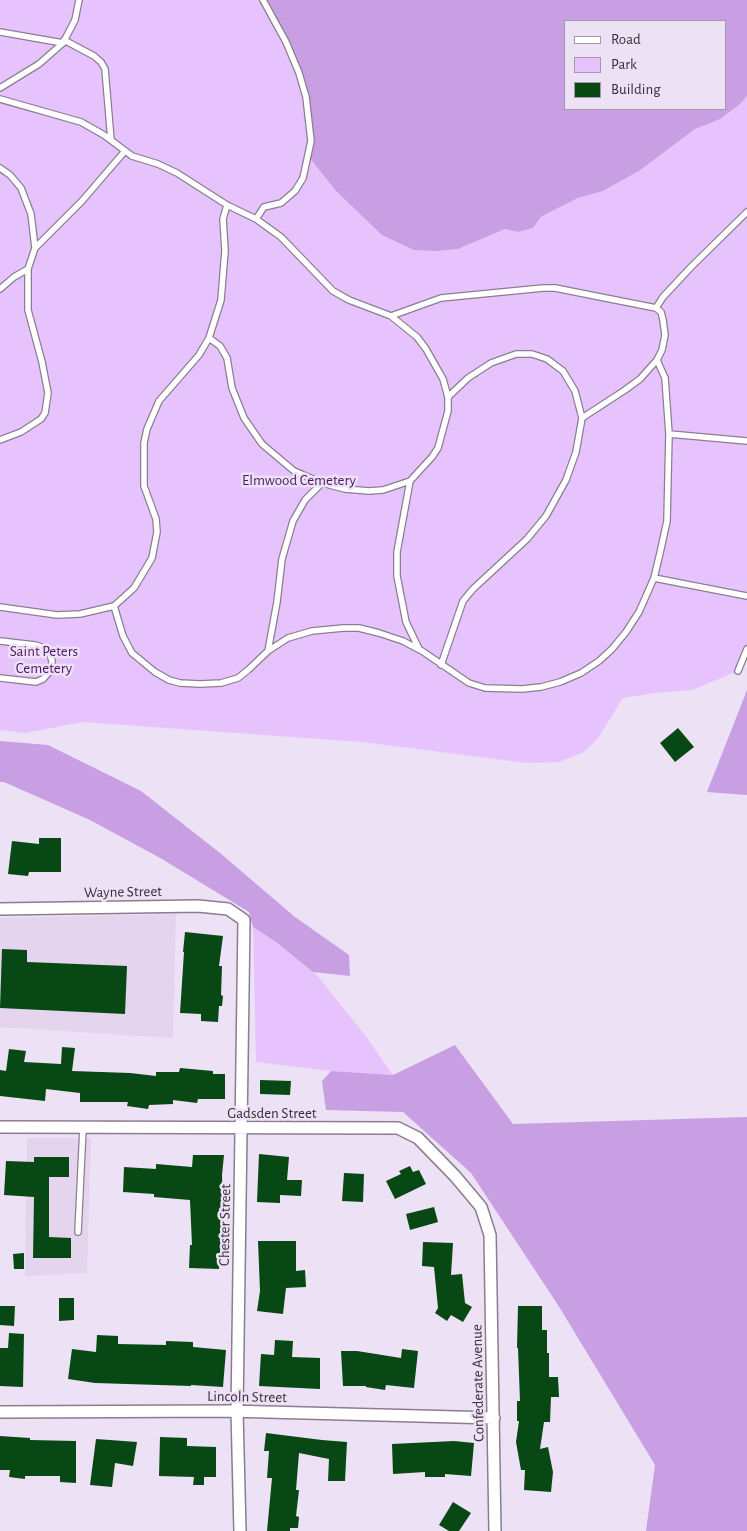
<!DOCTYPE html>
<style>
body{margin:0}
#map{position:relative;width:747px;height:1531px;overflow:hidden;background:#ede1f5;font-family:"Alegreya Sans",sans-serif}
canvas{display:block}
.legend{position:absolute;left:564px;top:20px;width:162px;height:90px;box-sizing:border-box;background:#ede1f5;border:1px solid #a39aa9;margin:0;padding:6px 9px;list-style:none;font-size:15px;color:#343038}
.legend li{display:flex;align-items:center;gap:10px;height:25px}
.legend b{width:25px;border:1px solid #a39aa9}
</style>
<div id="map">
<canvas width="747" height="1531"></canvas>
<ul class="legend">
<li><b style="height:6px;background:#fff"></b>Road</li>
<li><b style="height:14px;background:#e7c3fe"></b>Park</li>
<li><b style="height:14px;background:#074814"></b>Building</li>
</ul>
</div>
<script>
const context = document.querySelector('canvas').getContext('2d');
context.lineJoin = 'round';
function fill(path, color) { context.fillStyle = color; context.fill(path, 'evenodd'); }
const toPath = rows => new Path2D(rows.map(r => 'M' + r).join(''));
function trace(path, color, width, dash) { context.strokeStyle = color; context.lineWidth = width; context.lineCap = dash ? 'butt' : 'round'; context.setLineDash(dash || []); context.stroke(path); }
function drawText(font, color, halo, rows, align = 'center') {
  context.font = font + ' "Alegreya Sans",sans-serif'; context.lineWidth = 5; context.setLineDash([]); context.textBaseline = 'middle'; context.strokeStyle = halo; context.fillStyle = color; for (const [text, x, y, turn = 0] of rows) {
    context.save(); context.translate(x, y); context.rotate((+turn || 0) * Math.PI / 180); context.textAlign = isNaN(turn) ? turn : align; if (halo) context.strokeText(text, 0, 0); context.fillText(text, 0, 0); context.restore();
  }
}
fill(toPath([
 [176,914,173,1038,0,1027,0,918],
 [27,1138,91,1138,87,1273,25,1276]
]), '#e4d4ee');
fill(toPath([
 [0,0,263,0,286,42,336,191,357,210,458,249,505,229,518,232,533,228,541,217,554,210,578,198,603,191,639,171,695,129,720,118,740,104,747,96,747,649,738,671,692,690,654,693,623,698,598,738,584,752,559,762,527,763,362,742,83,722,25,733,0,730],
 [253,927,276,942,316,974,365,1035,393,1075,331,1071,256,1062]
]), '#e7c3fe');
fill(toPath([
 [263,0,747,0,747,96,740,104,720,119,695,129,639,171,603,191,578,198,554,210,541,217,533,228,518,232,505,229,458,249,436,251,414,250,382,235,336,191,309,157,309,121,299,73],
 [566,21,726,21,726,109,566,109],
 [747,690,747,795,707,792],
 [0,741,48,745,141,791,220,853,295,917,349,955,350,976,313,972,276,942,253,927,249,912,162,859,90,820,4,782,0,782],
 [455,1045,513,1124,747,1117,747,1531,646,1531,655,1465,558,1305,471,1173,403,1112,326,1110,322,1081,331,1071,393,1075]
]), '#c89fe2');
fill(toPath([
 [678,728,694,747,675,762,660,743],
 [39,838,61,838,61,872,29,872,28,876,8,874,12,841,39,844],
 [185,932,223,936,219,966,222,966,221,995,223,996,222,1006,219,1006,218,1022,201,1021,201,1014,180,1013,184,952,183,952],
 [2,949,27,950,27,962,127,966,125,1014,0,1008],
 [62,1047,75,1048,72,1071,130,1073,156,1076,156,1072,179,1072,180,1068,213,1071,213,1074,225,1074,225,1099,198,1099,197,1103,173,1100,173,1104,149,1105,148,1109,127,1106,128,1102,80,1102,80,1093,46,1089,45,1101,0,1096,0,1070,6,1071,9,1049,26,1051,24,1062,61,1064],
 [260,1080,291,1081,290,1095,260,1094],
 [259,1154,289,1157,287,1180,302,1180,301,1196,280,1195,280,1203,257,1202],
 [193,1155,224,1155,222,1175,224,1238,221,1238,219,1269,189,1268,190,1245,192,1245,190,1200,154,1197,154,1194,123,1192,124,1167,156,1169,156,1164,192,1167],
 [34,1157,69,1157,69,1177,49,1177,49,1237,71,1238,71,1258,33,1258,34,1197,4,1195,6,1161,34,1162],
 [410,1166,413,1172,419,1170,426,1184,395,1199,386,1181,401,1174,399,1171],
 [344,1173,364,1174,363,1202,342,1201],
 [434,1207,438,1222,410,1230,406,1214],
 [258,1241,296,1241,296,1271,305,1270,306,1287,286,1288,283,1314,257,1311,260,1291],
 [423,1242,453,1243,451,1275,462,1274,465,1303,472,1307,463,1322,451,1315,447,1321,435,1313,438,1308,434,1267,422,1266],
 [24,1253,24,1269,14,1269,13,1254],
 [59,1298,74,1298,74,1320,59,1321],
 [0,1306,15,1306,14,1326,0,1325],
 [518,1306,542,1306,542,1330,547,1330,547,1353,549,1353,549,1377,558,1377,559,1397,551,1397,550,1422,544,1422,540,1449,548,1447,553,1472,551,1492,524,1490,525,1470,521,1470,516,1442,519,1421,517,1421,517,1401,520,1401,518,1348,517,1348],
 [9,1333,24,1334,23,1387,0,1386,0,1348,8,1348],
 [97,1335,118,1336,118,1344,166,1345,166,1341,193,1342,193,1347,226,1350,223,1387,191,1385,191,1386,95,1383,68,1379,72,1349,96,1352],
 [275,1340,293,1341,292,1357,320,1358,320,1389,259,1386,261,1354,274,1355],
 [402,1349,418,1351,414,1388,386,1385,385,1390,366,1387,366,1386,343,1386,341,1351,357,1351,401,1358],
 [266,1433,322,1440,347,1442,345,1481,328,1481,329,1459,299,1453,296,1490,299,1490,296,1516,299,1517,298,1528,290,1528,290,1531,267,1531,272,1478,267,1478,269,1451,264,1451],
 [0,1436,30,1438,30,1440,76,1441,76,1483,60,1482,60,1476,25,1476,25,1479,9,1477,10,1470,0,1470],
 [160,1437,187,1438,187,1446,216,1447,216,1477,204,1477,204,1485,193,1485,194,1477,159,1476],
 [96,1439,137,1442,133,1466,115,1463,112,1487,90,1485],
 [454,1441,474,1443,471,1476,445,1474,445,1477,425,1477,425,1472,393,1474,392,1444],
 [453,1502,471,1513,459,1531,449,1531,439,1525]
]), '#074814');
const service = toPath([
 [0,32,63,43],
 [64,40,94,56,101,62,105,69,111,140],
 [0,88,39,64,63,43,75,20,79,0],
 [0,99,81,122,104,135,132,156,158,164,177,173,227,205,256,219,281,237,333,291,349,300,391,316,417,337,426,349,443,379,448,397,448,411,438,448,432,457,410,481,383,490,369,491,345,489,322,483,294,471,262,444,244,418,232,388,227,358,220,346,209,338],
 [0,168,10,175,21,188,31,214,35,248,28,269,28,310,42,362,48,393,45,413,41,419,21,432,0,440],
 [256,219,264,207,281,203,295,191,303,178,311,141,306,97,299,73,286,42,263,0],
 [35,248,82,201,125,151],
 [0,289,14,277,28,269],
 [656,308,663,297,691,267,747,212],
 [391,316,441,298,543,288,555,288,656,308,661,312,663,320,665,335,662,350,657,360,640,379,625,390,582,418],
 [669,434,747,441],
 [410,481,397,552,397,576,406,622,419,649],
 [654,578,747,596],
 [114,606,123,636,132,653,155,672,169,680,180,683,200,684,221,683,238,678,248,670,268,651,288,638,312,631,343,628,359,628,379,633,403,641,422,651,469,683,485,688,522,689,541,687,560,682,581,673,599,661,612,649,626,632,639,612,654,578,660,553,667,521,669,434,665,378,657,360],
 [0,607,57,615,80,614,114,606,134,588,152,558,157,532,156,519,144,486,144,443,147,429,159,401,199,355,209,338,221,300,225,251,223,219,227,205],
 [0,641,35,645,45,648,50,654,52,661,51,670,43,679,36,682,0,678],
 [268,651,277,602,282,559,293,521,305,500,322,483],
 [441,665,463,601,473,589,527,539,546,516,566,480,576,452,582,418,575,391,563,371,547,359,532,354,516,354,491,363,468,378,448,397],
 [738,671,747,649],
 [78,1232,83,1128]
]);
const minor = toPath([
 [0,909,198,906,228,909,244,920,237,1411,240,1531],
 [0,1127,398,1128,418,1138,455,1176,481,1207,490,1235,495,1531],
 [0,1412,229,1411,494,1418]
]);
trace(service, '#897e90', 8);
trace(minor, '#897e90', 14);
trace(service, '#fff', 5.5);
trace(minor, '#fff', 11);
drawText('15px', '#4c1867', '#ede1f5', [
 ["Elmwood Cemetery",299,480],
 ["Saint Peters",44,651],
 ["Cemetery",44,668]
]);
drawText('15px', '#343038', '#ede1f5', [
 ["Wayne Street",123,892,-1],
 ["Gadsden Street",272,1113],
 ["Chester Street",225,1225,-89],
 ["Confederate Avenue",478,1383,-91],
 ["Lincoln Street",247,1397,1]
]);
</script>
